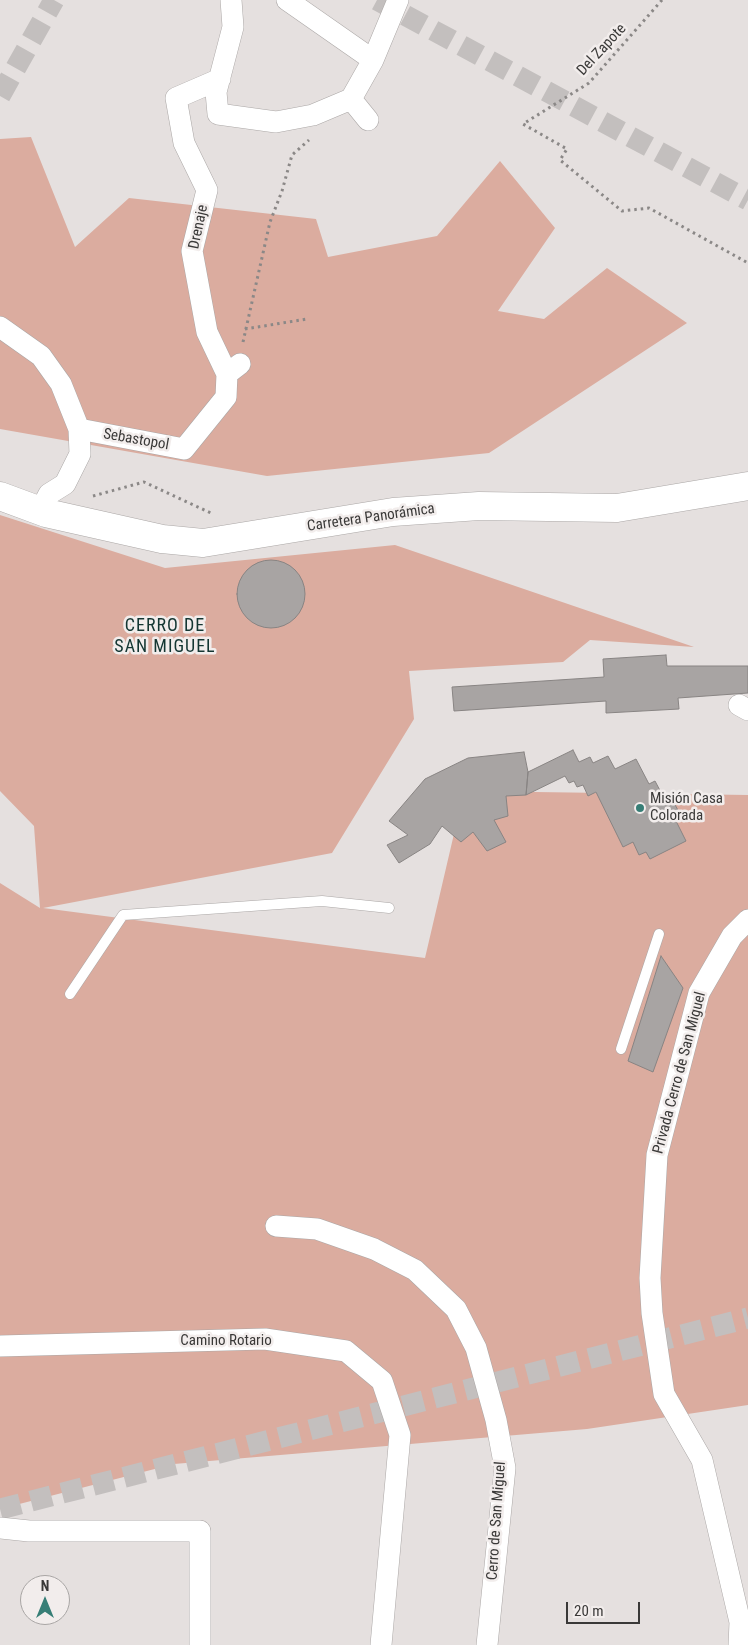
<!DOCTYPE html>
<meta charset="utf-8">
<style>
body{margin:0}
#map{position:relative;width:748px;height:1645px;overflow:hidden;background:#e5e0df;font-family:"Roboto Condensed",sans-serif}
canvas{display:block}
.north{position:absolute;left:20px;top:1575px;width:50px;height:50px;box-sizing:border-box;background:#f2edec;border:1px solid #a8a5a4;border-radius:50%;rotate:0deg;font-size:14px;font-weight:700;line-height:20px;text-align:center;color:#3a3938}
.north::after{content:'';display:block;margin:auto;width:18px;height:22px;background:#377e76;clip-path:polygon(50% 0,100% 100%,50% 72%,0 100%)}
.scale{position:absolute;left:566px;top:1602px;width:74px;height:22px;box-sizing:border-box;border:2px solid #3a3938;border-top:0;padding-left:6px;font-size:15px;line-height:18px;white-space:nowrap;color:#3a3938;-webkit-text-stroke:4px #f2edec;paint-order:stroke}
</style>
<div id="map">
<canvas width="748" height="1645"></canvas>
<div class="north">N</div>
<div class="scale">20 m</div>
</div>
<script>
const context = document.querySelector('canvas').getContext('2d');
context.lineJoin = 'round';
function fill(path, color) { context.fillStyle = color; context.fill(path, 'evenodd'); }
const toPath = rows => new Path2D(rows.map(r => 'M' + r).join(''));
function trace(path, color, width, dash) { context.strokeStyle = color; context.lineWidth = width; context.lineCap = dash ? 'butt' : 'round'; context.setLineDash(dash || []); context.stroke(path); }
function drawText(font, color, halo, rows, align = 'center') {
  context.font = font + ' "Roboto Condensed",sans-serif'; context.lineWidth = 5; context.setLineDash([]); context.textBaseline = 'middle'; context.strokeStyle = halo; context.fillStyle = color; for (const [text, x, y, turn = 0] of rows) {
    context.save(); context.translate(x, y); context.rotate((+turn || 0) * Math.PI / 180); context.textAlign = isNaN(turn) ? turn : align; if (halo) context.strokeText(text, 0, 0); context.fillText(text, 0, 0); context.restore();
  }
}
fill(toPath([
 [31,137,75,247,129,198,316,219,328,257,437,236,500,161,555,228,498,311,544,319,607,268,687,323,489,453,267,476,0,429,0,139],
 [0,515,165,568,395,545,694,647,590,640,563,662,409,671,414,719,332,853,43,908,425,958,464,791,748,795,748,1405,587,1429,174,1464,0,1509,0,883,40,908,34,826,0,791]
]), '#dbac9f');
const building = toPath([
 '237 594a34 34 0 1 1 68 0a34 34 0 1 1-68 0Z',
 [666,655,667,666,748,666,748,693,678,698,679,709,606,713,606,701,454,711,452,687,604,677,603,659,666,655],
 [573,750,579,762,590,757,593,763,608,756,615,769,636,759,649,784,655,781,664,798,670,795,682,818,676,821,686,841,650,859,646,852,639,855,633,842,623,847,596,792,588,796,583,785,577,787,574,781,569,783,565,776,526,795,528,772,573,750],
 [524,752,528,772,526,795,506,796,508,816,494,820,506,842,487,851,473,832,461,842,442,826,430,844,399,863,387,845,408,835,389,821,425,779,468,758,524,752],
 [661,956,683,988,653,1072,628,1061,661,956]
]);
fill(building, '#a8a4a3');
trace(building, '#888483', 1);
trace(toPath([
 [377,0,748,200],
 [0,96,54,0],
 [0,1509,748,1318]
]), '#c3bfbe', 21, [21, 11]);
const lane = toPath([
 [70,994,123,915,322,901,389,908],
 [621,1049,659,934]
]);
const street = toPath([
 [231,0,233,27,216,92,218,114,276,122,313,115,351,99,373,60,398,0],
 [287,0,373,60],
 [220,79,176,98,184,143,207,190,192,251,207,332,227,374],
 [351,99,368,120],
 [0,327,41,356,61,384,79,429,80,454,65,484,49,494,40,511],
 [79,429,184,449,226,397,227,374,240,364],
 [739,705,748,710],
 [276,1226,317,1229,374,1249,415,1270,456,1309,476,1348,496,1420,505,1468,487,1645],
 [0,1346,265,1339,346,1351,382,1381,400,1435,381,1645],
 [0,1528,29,1531,200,1531,200,1645],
 [739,1645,740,1622,702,1460,664,1394,652,1313,650,1278,657,1155,699,993,732,936,748,920]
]);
const secondary = toPath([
 [0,496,46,513,162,539,203,543,393,512,479,506,617,508,748,486]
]);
trace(lane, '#aba7a6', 11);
trace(street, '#aba7a6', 22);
trace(secondary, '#aba7a6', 29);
trace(toPath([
 [662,0,589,83,523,124,567,149,560,160,622,211,649,208,748,263],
 [245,329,307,319],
 [243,342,270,222,282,191,292,155,309,140],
 [93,496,144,482,213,514]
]), '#8b8887', 3, [2.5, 4]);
trace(lane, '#fff', 10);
trace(street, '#fff', 21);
trace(secondary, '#fff', 28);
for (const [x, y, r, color] of [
 [640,808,5,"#377e76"]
]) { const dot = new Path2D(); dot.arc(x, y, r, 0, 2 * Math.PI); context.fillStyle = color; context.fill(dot); trace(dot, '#f2edec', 2); }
drawText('15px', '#3a3938', '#f2edec', [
 ["Del Zapote",602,50,-47],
 ["Drenaje",199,227,-78],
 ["Sebastopol",136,440,10],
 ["Carretera Panorámica",371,518,-8],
 ["Privada Cerro de San Miguel",680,1073,-75],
 ["Camino Rotario",226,1341],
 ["Cerro de San Miguel",497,1521,-86]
]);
drawText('15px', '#3a3938', '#f2edec', [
 ["Misión Casa",650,799],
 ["Colorada",650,816]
], 'left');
context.letterSpacing = '1px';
drawText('18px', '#143632', '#f2edec', [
 ["CERRO DE",165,626],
 ["SAN MIGUEL",165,647]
]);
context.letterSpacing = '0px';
</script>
